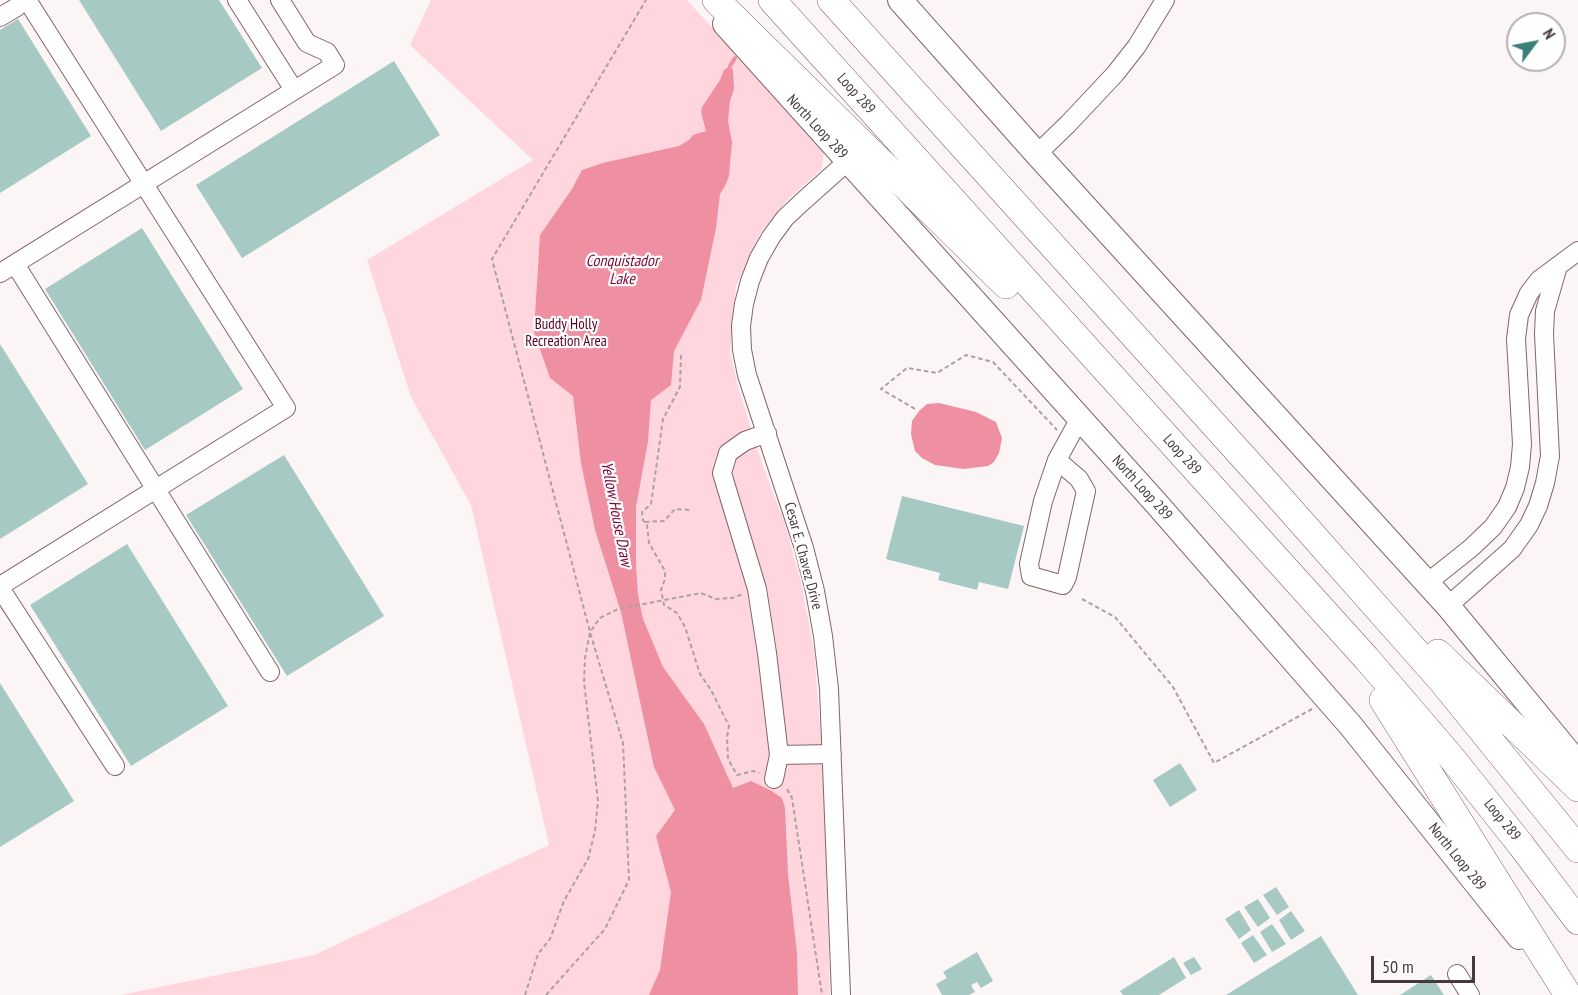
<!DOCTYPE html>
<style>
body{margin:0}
#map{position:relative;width:1578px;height:995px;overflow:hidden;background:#fbf5f6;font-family:"PT Sans Narrow",sans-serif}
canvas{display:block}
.north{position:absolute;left:1506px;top:12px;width:60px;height:60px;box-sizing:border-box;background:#fff;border:2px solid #b5b0b1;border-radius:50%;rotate:58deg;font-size:16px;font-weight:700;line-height:24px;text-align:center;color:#46393b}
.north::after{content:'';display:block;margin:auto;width:21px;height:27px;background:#398079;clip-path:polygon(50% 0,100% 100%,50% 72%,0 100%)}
.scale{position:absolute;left:1371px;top:956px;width:104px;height:27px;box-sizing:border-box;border:3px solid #46393b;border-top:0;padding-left:8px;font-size:18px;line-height:21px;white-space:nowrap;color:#46393b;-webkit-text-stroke:4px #fff;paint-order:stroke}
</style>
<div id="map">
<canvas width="1578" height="995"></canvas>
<div class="north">N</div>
<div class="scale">50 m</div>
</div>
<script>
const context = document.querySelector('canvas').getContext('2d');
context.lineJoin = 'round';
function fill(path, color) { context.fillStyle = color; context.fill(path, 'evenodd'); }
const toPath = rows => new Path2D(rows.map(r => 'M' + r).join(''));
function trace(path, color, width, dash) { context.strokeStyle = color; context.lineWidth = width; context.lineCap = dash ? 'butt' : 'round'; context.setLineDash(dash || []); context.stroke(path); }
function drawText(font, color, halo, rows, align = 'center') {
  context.font = font + ' "PT Sans Narrow",sans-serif'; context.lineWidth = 4.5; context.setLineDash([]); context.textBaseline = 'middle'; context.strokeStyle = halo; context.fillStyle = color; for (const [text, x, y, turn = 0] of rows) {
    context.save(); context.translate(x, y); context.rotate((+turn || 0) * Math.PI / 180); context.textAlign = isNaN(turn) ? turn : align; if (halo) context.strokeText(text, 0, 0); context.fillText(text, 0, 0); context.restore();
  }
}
fill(toPath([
 [431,0,687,0,824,151,822,169,787,200,761,232,736,286,730,352,739,390,764,469,785,524,801,582,814,651,823,761,830,995,121,995,314,955,549,845,471,505,411,397,367,260,533,160,410,45]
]), '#ffd6dd');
fill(toPath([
 [730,66,733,70,734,89,730,101,728,121,732,142,729,176,725,186,720,194,716,228,701,300,674,351,671,385,651,400,648,441,636,507,636,565,638,595,643,619,663,667,704,724,733,788,751,781,770,790,782,798,785,808,788,874,797,953,798,995,649,995,660,970,671,892,656,836,675,810,654,767,621,612,595,530,581,463,573,396,550,378,534,332,540,235,572,189,582,170,603,163,679,146,689,140,693,135,706,131,701,112,702,107,720,80,724,70],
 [939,403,976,412,996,422,1002,438,999,453,994,462,988,466,964,469,935,465,922,458,915,451,911,434,912,421,919,411,927,404]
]), '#ef8fa2');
trace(toPath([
 [730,66,735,58]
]), '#ef8fa2', 4);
fill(toPath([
 [79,0,219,0,262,68,161,131],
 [18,19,91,136,0,193,0,30],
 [394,61,440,135,242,258,196,185],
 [142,228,243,389,145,450,45,289],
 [0,344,88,484,0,539],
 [284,455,384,616,287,676,186,515],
 [902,496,1024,526,1008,589,979,582,977,590,938,580,940,573,886,559],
 [127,544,228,706,131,766,30,605],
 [0,683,74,801,0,847],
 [1180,763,1197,790,1170,807,1153,780],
 [1276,887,1289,907,1277,915,1263,895],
 [1258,899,1270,918,1258,927,1244,907],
 [1239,910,1251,930,1239,939,1225,919],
 [1291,911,1305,931,1291,940,1279,920],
 [1272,924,1286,944,1272,952,1260,932],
 [1253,935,1267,955,1254,963,1241,943],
 [1321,936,1358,995,1226,995],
 [977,952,993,981,981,988,977,982,971,985,975,992,969,995,942,995,936,984,947,978,943,972],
 [1174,957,1186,978,1159,995,1123,995,1120,991],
 [1194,957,1202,969,1191,975,1183,963],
 [1431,975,1444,995,1400,995]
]), '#a7c9c4');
const minor = toPath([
 [237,0,294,90],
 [0,17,17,7],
 [1037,154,1068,124,1115,74,1137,46,1165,0],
 [15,264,270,672],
 [0,273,335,65,327,52,307,43,280,0],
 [767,433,745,441,728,453,722,473,757,589,767,653,779,755,832,754],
 [1057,460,1079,479,1086,491,1067,577,1063,585,1031,576,1029,564,1043,501,1057,460,1080,418],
 [1427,583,1471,548,1493,527,1507,507,1515,488,1520,467,1522,444,1516,339,1519,315,1529,293,1539,280,1578,251],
 [0,586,286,408,27,0],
 [0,588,115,766],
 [1448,606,1512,549,1529,525,1538,506,1545,483,1550,456,1544,334,1545,311,1558,266],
 [774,779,779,755],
 [1457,974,1470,995],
 [841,995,829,689,823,636,815,591,804,548,747,375,742,350,741,326,744,304,750,281,759,258,771,237,785,218,801,203,848,161]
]);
const major = toPath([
 [900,0,1037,154,1448,606,1578,764],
 [725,24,1156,503,1351,726,1519,937]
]);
const highway = toPath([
 [716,0,1006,285],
 [772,0,1367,659,1451,757,1521,845,1578,921],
 [831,0,1264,480,1441,680,1578,849],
 [1438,653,1578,788],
 [1383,700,1568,995]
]);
trace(minor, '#82666a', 20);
trace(major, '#82666a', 26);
trace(highway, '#82666a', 28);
trace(toPath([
 [681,355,680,387,663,419,651,504,642,512,643,520,647,525,649,543,665,571,665,579,661,590,664,605,677,613,685,627,700,674,711,690,729,726,727,737,728,759,737,775,753,771,759,773],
 [915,409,881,389,907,368,937,373,966,355,993,362,1057,430],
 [645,522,664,521,675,509,691,510],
 [1082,599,1115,617,1173,687,1214,763,1312,709],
 [787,789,792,798,822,995],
 [525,995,538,954,550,939,564,901,588,859,595,831,598,801,584,682,585,658,590,632,600,618,618,609,701,593,716,599,732,598,743,594],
 [546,995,605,929,629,880,623,743,590,632,492,259,646,0]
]), '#aaa1a2', 2, [4.5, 3]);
trace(minor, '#fff', 18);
trace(major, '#fff', 24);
trace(highway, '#fff', 27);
drawText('15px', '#46393b', '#fff', [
 ["Loop 289",856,94,48],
 ["North Loop 289",817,127,47],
 ["Loop 289",1182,455,48],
 ["North Loop 289",1142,488,48],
 ["Cesar E. Chavez Drive",803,556,75],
 ["Loop 289",1502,820,51],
 ["North Loop 289",1457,857,51]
]);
drawText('15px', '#580021', '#fff', [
 ["Buddy Holly",566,325],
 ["Recreation Area",566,342]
]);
drawText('italic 16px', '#7d0734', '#fff', [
 ["Conquistador",622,261],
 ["Lake",622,279],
 ["Yellow House Draw",616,514,79]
]);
</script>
